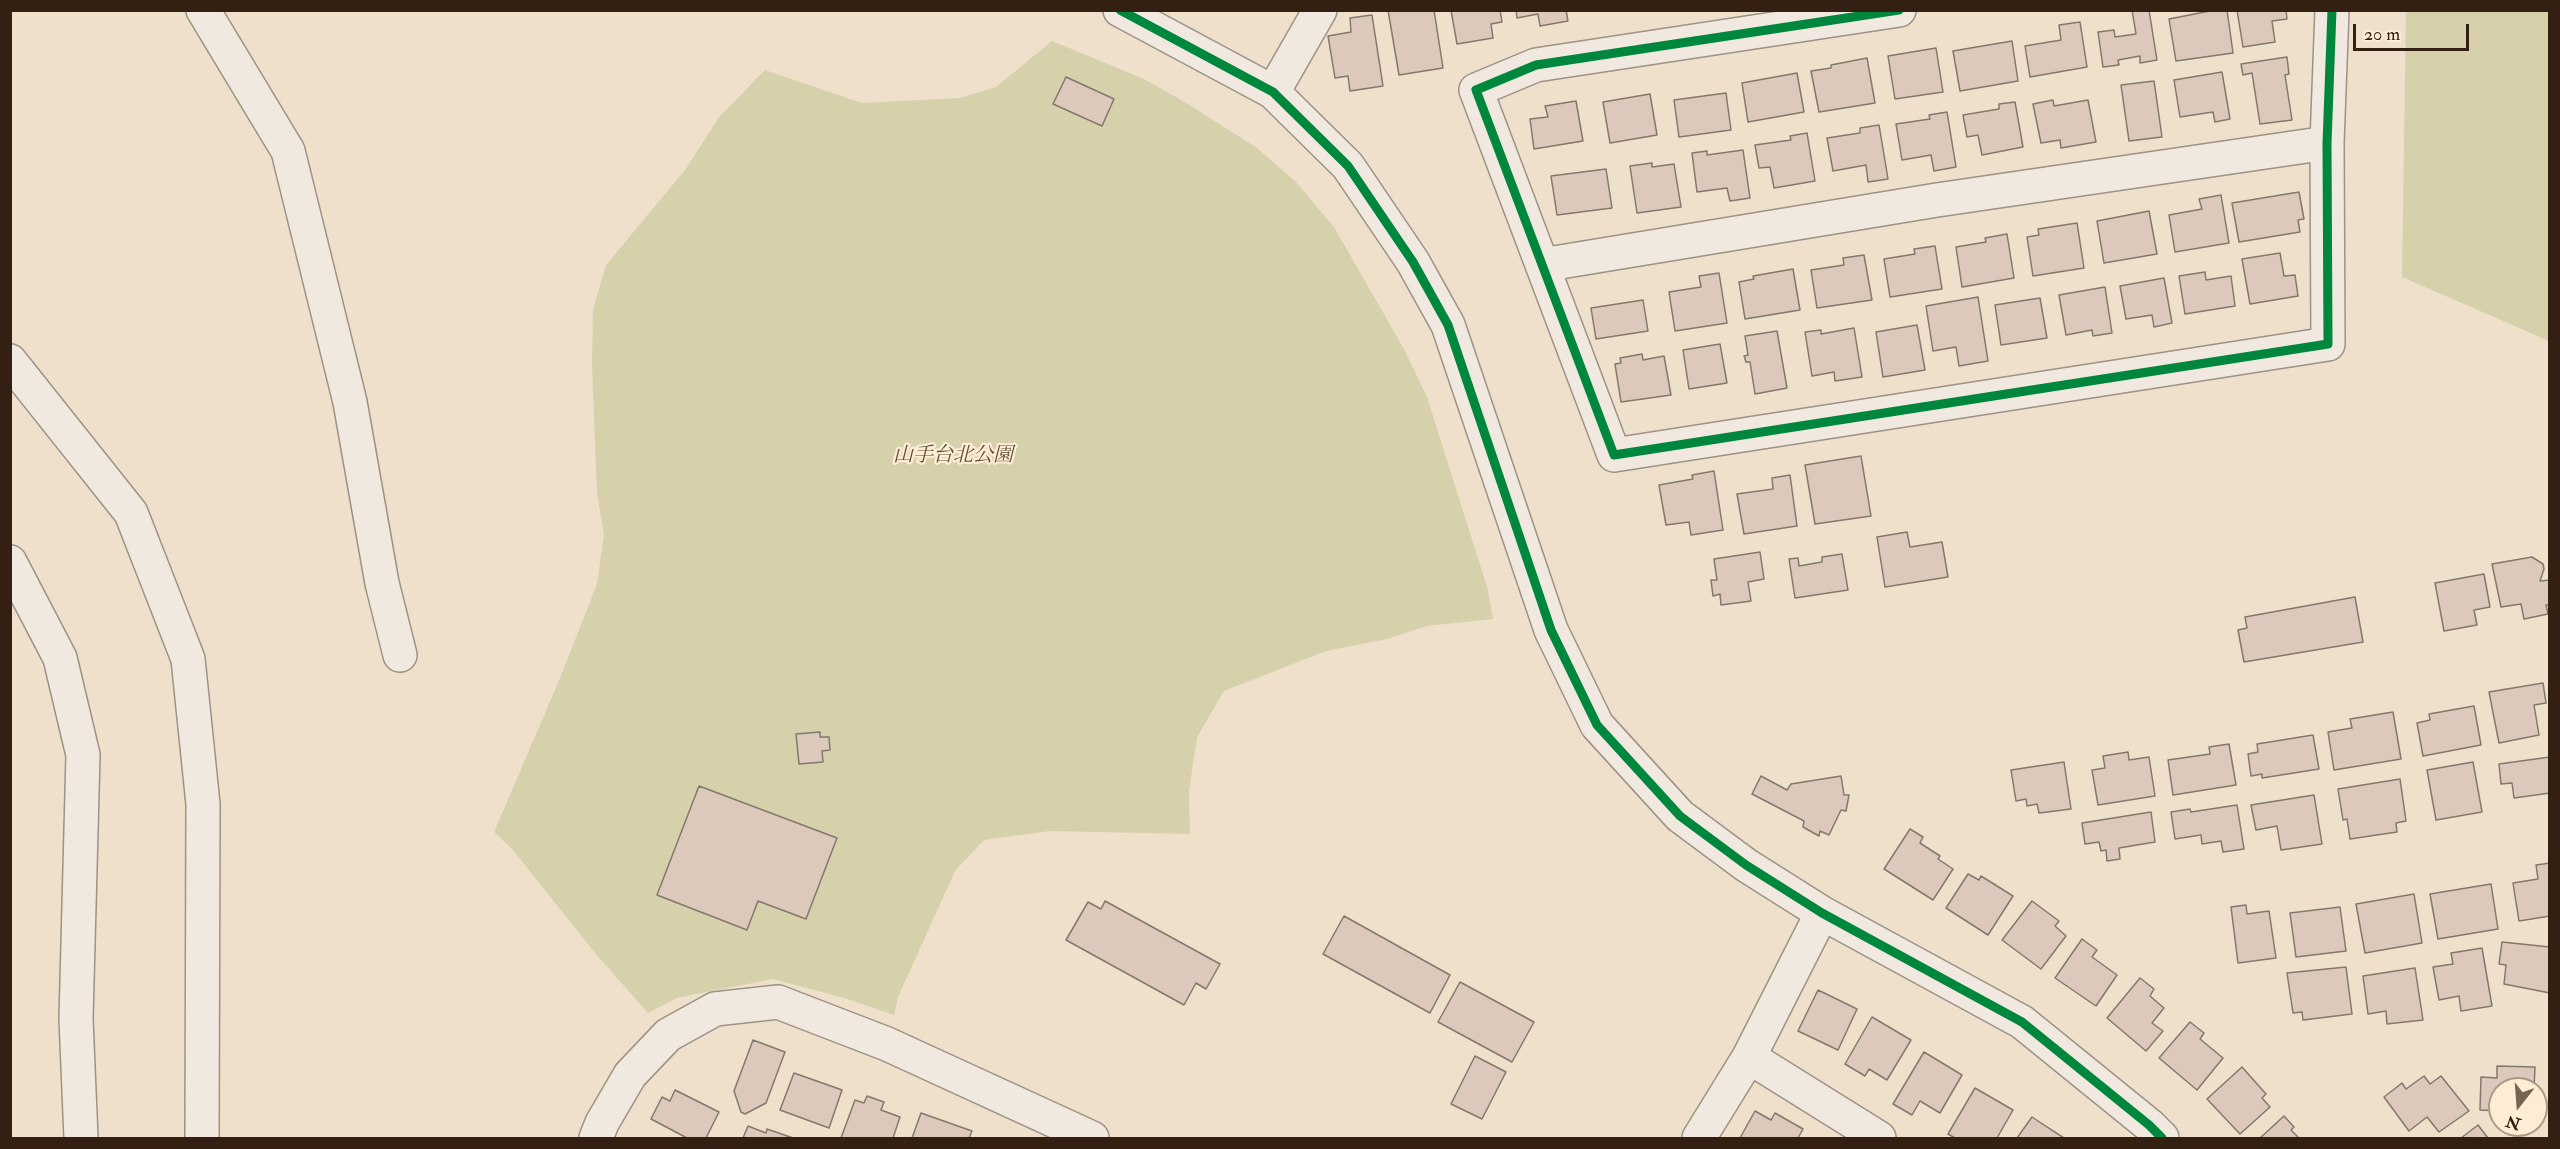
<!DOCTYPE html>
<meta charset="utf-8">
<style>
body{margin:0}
#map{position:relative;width:2560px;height:1149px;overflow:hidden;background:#efe0cc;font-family:"IM FELL Double Pica",serif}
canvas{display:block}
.frame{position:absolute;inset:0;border:12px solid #332013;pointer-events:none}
.north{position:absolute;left:2488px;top:1077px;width:60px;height:60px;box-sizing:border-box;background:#feedd5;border:2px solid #ad9b87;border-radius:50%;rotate:197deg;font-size:16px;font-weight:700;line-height:24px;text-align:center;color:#332013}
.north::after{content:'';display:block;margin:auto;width:21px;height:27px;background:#756354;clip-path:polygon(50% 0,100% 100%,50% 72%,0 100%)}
.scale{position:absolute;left:2353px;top:24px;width:116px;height:27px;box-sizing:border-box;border:3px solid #332013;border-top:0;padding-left:8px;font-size:18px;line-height:21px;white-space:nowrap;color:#332013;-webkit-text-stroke:4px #feedd5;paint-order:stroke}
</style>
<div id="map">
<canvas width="2560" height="1149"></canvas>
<div class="frame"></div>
<div class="north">N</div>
<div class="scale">20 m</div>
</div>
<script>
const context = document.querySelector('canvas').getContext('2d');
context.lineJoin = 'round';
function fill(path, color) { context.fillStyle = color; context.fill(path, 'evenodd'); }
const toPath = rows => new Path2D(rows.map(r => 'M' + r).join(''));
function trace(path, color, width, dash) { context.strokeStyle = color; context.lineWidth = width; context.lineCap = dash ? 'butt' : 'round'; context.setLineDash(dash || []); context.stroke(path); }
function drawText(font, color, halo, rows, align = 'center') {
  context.font = font + ' "IM FELL Double Pica","Noto Serif JP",serif'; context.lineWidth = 4.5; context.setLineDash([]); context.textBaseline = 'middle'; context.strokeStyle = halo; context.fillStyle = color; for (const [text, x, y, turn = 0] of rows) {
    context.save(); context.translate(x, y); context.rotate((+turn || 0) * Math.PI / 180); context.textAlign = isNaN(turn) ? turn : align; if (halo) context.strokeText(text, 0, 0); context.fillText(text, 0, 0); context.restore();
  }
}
fill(toPath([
 [2406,11,2549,11,2549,341,2402,277],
 [1052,41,1144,79,1188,104,1257,148,1296,182,1334,227,1404,349,1427,397,1488,590,1493,619,1427,626,1387,639,1326,651,1224,691,1197,737,1189,791,1190,834,1050,831,984,840,955,871,898,997,894,1015,848,999,773,979,677,998,648,1013,595,953,513,850,494,832,558,683,597,584,604,535,597,493,592,365,593,309,606,265,685,170,720,116,765,70,862,103,960,98,996,87]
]), '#d6d0ab');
const building = toPath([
 [1388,10,1434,10,1443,68,1399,75,1388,10],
 [1451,10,1500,10,1502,22,1491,24,1493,38,1457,44,1451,10],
 [1516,10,1566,10,1568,21,1540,26,1538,14,1517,18,1516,10],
 [2132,10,2149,10,2157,60,2140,63,2140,56,2118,60,2119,65,2103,67,2098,32,2114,30,2115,37,2136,34,2132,10],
 [2215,10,2227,10,2233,53,2176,61,2169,19,2215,10],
 [2237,10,2286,10,2287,19,2272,21,2275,42,2243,47,2237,10],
 [1372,15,1383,86,1350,91,1348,76,1335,78,1328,36,1351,32,1350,18,1372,15],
 [2080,22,2087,67,2030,77,2025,46,2061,40,2059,25,2080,22],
 [2012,41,2018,81,1960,91,1953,51,2012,41],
 [1936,48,1943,92,1895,99,1888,56,1936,48],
 [2287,57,2289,74,2285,75,2292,120,2260,124,2252,73,2243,75,2241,64,2287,57],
 [1867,58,1875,103,1819,112,1811,71,1831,68,1831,65,1867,58],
 [2222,72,2230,119,2215,122,2213,112,2180,117,2174,80,2222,72],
 [1797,73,1804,112,1748,122,1742,83,1797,73],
 [1066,77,1114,99,1102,126,1053,104,1066,77],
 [2154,81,2162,137,2129,141,2121,85,2154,81],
 [1726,93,1731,130,1679,137,1674,100,1726,93],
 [1650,94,1657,135,1610,143,1603,102,1650,94],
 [2053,100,2054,106,2088,100,2096,142,2061,148,2060,140,2041,143,2033,104,2053,100],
 [1576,101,1583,141,1534,149,1530,119,1548,117,1545,106,1576,101],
 [2015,102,2023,147,1982,155,1978,135,1967,137,1963,115,1999,109,1999,104,2015,102],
 [1947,112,1956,167,1934,171,1931,155,1902,160,1896,124,1930,119,1929,115,1947,112],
 [1879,125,1888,179,1868,182,1866,165,1833,171,1827,138,1860,133,1860,128,1879,125],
 [1807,133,1815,181,1774,188,1770,167,1759,168,1755,145,1791,140,1790,136,1807,133],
 [1743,150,1750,198,1730,201,1727,188,1697,192,1692,153,1707,151,1707,155,1743,150],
 [1652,163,1652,167,1674,164,1681,207,1637,213,1630,166,1652,163],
 [1606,169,1612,208,1557,215,1551,176,1606,169],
 [2299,192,2304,219,2298,220,2300,232,2239,242,2232,203,2299,192],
 [2221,195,2229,243,2175,252,2169,215,2202,209,2199,199,2221,195],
 [2149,211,2157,254,2104,263,2097,221,2149,211],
 [2077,223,2084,268,2033,276,2027,237,2039,235,2038,229,2077,223],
 [2007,234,2014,278,1962,287,1956,247,1986,242,1985,238,2007,234],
 [1935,246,1942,289,1890,297,1884,259,1915,254,1914,249,1935,246],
 [2280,253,2284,276,2295,275,2298,296,2250,304,2242,259,2280,253],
 [1864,255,1872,300,1817,308,1811,270,1844,265,1843,258,1864,255],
 [1793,269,1800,310,1745,319,1739,282,1754,279,1753,276,1793,269],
 [2205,272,2206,280,2231,276,2235,306,2185,314,2179,276,2205,272],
 [1719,273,1727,323,1675,331,1669,292,1701,287,1699,276,1719,273],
 [2164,278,2172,323,2154,327,2152,315,2126,319,2120,286,2164,278],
 [2105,287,2112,333,2093,336,2092,330,2066,335,2059,295,2105,287],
 [1978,297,1988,361,1959,366,1956,347,1933,351,1926,306,1978,297],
 [2040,298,2047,338,2001,345,1995,305,2040,298],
 [1643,300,1648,331,1596,339,1591,308,1643,300],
 [1917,325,1925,370,1883,377,1876,332,1917,325],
 [1854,328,1862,377,1835,381,1834,372,1812,376,1805,332,1821,330,1821,334,1854,328],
 [1777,331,1787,388,1755,394,1750,362,1746,362,1744,356,1748,355,1745,336,1777,331],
 [1720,344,1727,383,1689,389,1683,350,1720,344],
 [1642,354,1643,360,1664,356,1671,395,1621,402,1615,364,1621,363,1620,358,1642,354],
 [1861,456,1871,516,1815,524,1805,465,1861,456],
 [1714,471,1723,530,1691,535,1689,522,1666,525,1659,485,1693,479,1692,475,1714,471],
 [1790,475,1797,526,1744,534,1737,494,1773,489,1772,478,1790,475],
 [1907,532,1910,547,1942,542,1948,577,1885,587,1877,537,1907,532],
 [1760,552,1764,579,1748,582,1751,601,1721,605,1720,594,1713,596,1711,580,1717,580,1714,559,1760,552],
 [1842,554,1848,590,1795,598,1789,559,1798,558,1799,566,1822,562,1822,557,1842,554],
 [2532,557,2543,564,2544,569,2540,581,2550,580,2550,605,2546,605,2548,614,2524,619,2521,604,2501,607,2492,564,2532,557],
 [2484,574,2490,607,2474,610,2477,625,2444,631,2435,583,2484,574],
 [2355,597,2363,642,2244,662,2238,630,2247,628,2245,617,2355,597],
 [2543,683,2546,703,2534,705,2539,735,2499,743,2489,692,2543,683],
 [2474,706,2481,745,2423,756,2417,723,2430,720,2429,714,2474,706],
 [2393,712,2401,759,2334,770,2328,732,2352,728,2350,719,2393,712],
 [820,732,820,737,829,737,830,750,822,751,823,762,799,764,796,734,820,732],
 [2313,735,2319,769,2262,778,2262,774,2251,776,2248,754,2258,752,2257,744,2313,735],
 [2229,744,2236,785,2173,795,2168,760,2210,754,2209,747,2229,744],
 [2128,752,2129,760,2149,757,2155,796,2098,805,2092,770,2105,768,2103,756,2128,752],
 [2550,757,2550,793,2514,798,2512,783,2501,784,2499,764,2550,757],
 [2064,762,2071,809,2039,813,2037,804,2027,806,2026,799,2016,801,2011,770,2064,762],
 [2473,762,2482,812,2436,820,2427,770,2473,762],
 [1761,776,1787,790,1791,784,1841,776,1844,795,1849,795,1846,811,1841,810,1829,835,1820,831,1819,836,1803,827,1804,821,1752,794,1761,776],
 [2400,779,2406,821,2396,823,2397,832,2350,839,2347,819,2343,820,2338,789,2400,779],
 [699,786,837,838,806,919,758,901,747,930,657,895,699,786],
 [2314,795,2322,844,2281,850,2277,826,2256,830,2251,805,2314,795],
 [2237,805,2244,849,2223,852,2221,841,2202,844,2201,835,2175,839,2171,812,2190,809,2191,812,2237,805],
 [2151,812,2155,842,2119,848,2120,859,2107,861,2106,850,2101,851,2099,842,2085,844,2082,823,2151,812],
 [1910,829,1923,837,1920,843,1940,856,1938,859,1953,869,1933,900,1884,869,1910,829],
 [2550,863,2550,916,2519,921,2513,883,2538,879,2536,865,2550,863],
 [1968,874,1979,880,1981,876,2013,896,1988,935,1946,908,1968,874],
 [2491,884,2498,929,2438,939,2430,894,2491,884],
 [2414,894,2422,943,2365,953,2356,904,2414,894],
 [1105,901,1220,964,1206,989,1196,983,1184,1005,1066,940,1088,902,1101,909,1105,901],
 [2032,901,2059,921,2055,926,2066,936,2041,969,2002,940,2032,901],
 [2246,905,2247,914,2269,911,2276,958,2238,963,2231,907,2246,905],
 [2340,907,2346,951,2296,957,2290,913,2340,907],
 [1344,916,1450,975,1430,1013,1323,954,1344,916],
 [2082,939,2097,950,2092,957,2117,975,2096,1006,2055,978,2082,939],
 [2502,942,2550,947,2550,993,2504,984,2506,965,2499,964,2502,942],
 [2482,948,2492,1006,2461,1011,2459,996,2439,1000,2433,967,2453,964,2451,953,2482,948],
 [2346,967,2352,1014,2303,1020,2302,1012,2293,1013,2287,973,2346,967],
 [2415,968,2423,1020,2387,1024,2386,1011,2368,1014,2363,976,2415,968],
 [2140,978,2154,989,2150,996,2164,1008,2152,1023,2163,1031,2146,1051,2107,1018,2140,978],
 [1460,982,1534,1022,1512,1062,1438,1022,1460,982],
 [1818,990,1857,1009,1838,1050,1798,1031,1818,990],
 [1872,1017,1911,1040,1887,1080,1869,1069,1865,1076,1845,1064,1872,1017],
 [2190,1022,2204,1033,2200,1039,2223,1058,2197,1090,2159,1058,2190,1022],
 [753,1040,785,1052,766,1103,745,1114,741,1112,734,1091,753,1040],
 [1924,1052,1962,1075,1940,1113,1920,1101,1912,1115,1893,1104,1924,1052],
 [1475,1056,1506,1072,1482,1119,1451,1104,1475,1056],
 [2497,1066,2535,1067,2534,1089,2500,1089,2500,1111,2480,1110,2481,1077,2497,1078,2497,1066],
 [2242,1067,2266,1094,2262,1098,2270,1107,2240,1134,2207,1099,2242,1067],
 [794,1073,842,1090,829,1128,780,1110,794,1073],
 [2424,1076,2430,1084,2441,1076,2469,1111,2439,1132,2427,1117,2409,1131,2384,1097,2402,1083,2406,1089,2424,1076],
 [1975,1088,2013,1110,1997,1138,1955,1138,1948,1134,1975,1088],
 [675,1090,719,1112,706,1138,687,1138,651,1119,662,1097,670,1101,675,1090],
 [867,1096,884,1102,881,1110,900,1117,893,1138,841,1138,855,1100,864,1103,867,1096],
 [1755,1111,1771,1120,1775,1113,1803,1129,1798,1138,1740,1138,1755,1111],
 [921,1113,972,1131,969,1138,912,1138,921,1113],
 [2284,1116,2294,1127,2291,1130,2299,1138,2260,1138,2284,1116],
 [2032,1117,2041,1123,2064,1138,2017,1138,2032,1117],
 [2478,1125,2488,1138,2461,1138,2478,1125],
 [748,1126,766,1133,767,1129,793,1138,743,1138,748,1126]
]);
fill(building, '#dcc9bc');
trace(building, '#82786c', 1.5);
const minor = toPath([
 [203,10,288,151,350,402,382,583,400,655],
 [1120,10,1273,92,1348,166,1413,262,1448,325,1551,630,1597,725,1680,816,1746,865,1822,913,2022,1022,2149,1125,2162,1138],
 [1899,10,1536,65,1476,90,1614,455,2328,344,2327,143,2332,10],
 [1273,92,1320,10],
 [1542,265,1937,200,2327,143],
 [10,361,131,513,188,659,203,804,202,1138],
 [10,562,60,658,83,755,76,1019,81,1138],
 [1749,1057,1879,1138],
 [596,1138,602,1123,630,1075,668,1035,715,1009,778,1002,887,1044,1092,1138],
 [1699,1138,1749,1057,1822,913]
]);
trace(minor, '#9c9285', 36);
trace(minor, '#f1e9df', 33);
trace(toPath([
 [1120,10,1273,92,1348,166,1413,262,1448,325,1551,630,1597,725,1680,816,1746,865,1822,913,2022,1022,2149,1125,2162,1138],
 [1899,10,1536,65,1476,90,1614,455,2328,344,2327,143,2332,10]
]), '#00873e', 9);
drawText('italic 20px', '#5e5138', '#feedd5', [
 ["山手台北公園",953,457]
]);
</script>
